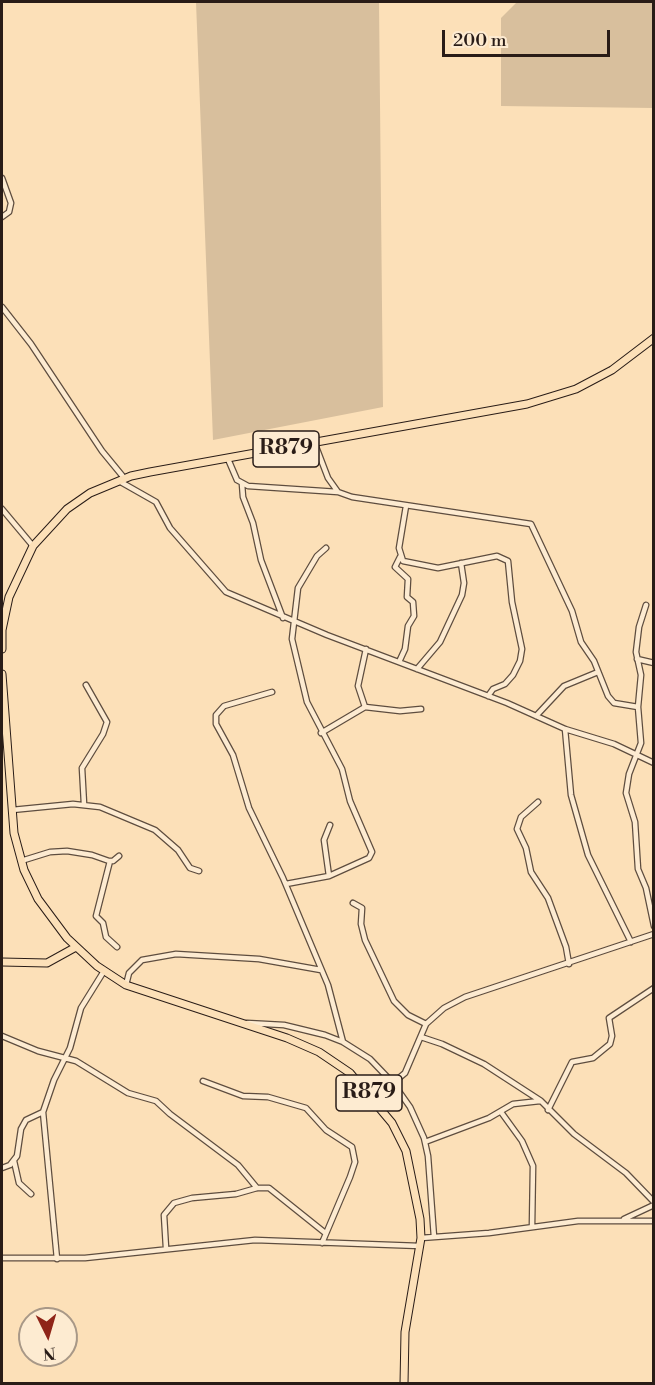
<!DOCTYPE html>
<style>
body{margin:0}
#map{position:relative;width:655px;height:1385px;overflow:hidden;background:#fce0b8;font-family:"Libre Bodoni",serif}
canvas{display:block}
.frame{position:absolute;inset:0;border:3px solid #291c17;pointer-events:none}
.north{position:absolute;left:18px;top:1307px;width:60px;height:60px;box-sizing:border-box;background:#fdebd1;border:2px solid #a89887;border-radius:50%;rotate:175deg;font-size:16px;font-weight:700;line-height:24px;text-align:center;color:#291c17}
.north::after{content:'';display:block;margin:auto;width:21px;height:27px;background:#8f2418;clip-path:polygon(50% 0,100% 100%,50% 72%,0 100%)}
.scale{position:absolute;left:442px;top:30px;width:168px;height:27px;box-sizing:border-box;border:3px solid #291c17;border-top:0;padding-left:8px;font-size:18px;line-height:21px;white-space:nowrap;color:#291c17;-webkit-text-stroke:4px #fdebd1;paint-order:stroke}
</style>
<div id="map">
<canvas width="655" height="1385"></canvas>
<div class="frame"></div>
<div class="north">N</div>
<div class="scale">200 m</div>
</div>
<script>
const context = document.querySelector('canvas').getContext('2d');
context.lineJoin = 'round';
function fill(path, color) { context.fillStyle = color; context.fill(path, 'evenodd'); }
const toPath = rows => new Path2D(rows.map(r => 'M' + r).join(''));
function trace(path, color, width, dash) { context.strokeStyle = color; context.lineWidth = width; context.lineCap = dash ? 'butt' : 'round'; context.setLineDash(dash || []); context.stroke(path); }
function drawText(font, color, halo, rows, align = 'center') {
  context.font = font + ' "Libre Bodoni",serif'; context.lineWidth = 4.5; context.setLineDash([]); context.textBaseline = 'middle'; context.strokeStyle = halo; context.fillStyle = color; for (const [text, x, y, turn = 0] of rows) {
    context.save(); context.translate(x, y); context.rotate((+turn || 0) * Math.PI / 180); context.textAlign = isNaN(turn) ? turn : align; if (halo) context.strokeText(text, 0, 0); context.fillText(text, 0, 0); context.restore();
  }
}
fill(toPath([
 [196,2,379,2,383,407,213,440],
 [517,2,653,2,653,108,501,106,501,18]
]), '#d8bf9d');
const street = toPath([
 [2,178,11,203,9,212,2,217],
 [2,307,31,344,102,451,125,479],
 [315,444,328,478,338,492,352,497,531,524,572,611,581,642,594,661,608,696,614,703,638,707],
 [228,459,237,480,248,486,338,492],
 [119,481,156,502,170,528,226,592,327,635,507,703,565,729,614,744,654,763],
 [242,484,243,497,253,523,261,560,283,618],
 [406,506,399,548,403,561,438,568,497,556,508,561,512,602,522,649,520,661,513,675,505,684,493,689,488,696],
 [2,509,33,546],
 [646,605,639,627,636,652,641,675,638,707,641,743,629,774,626,793,635,822,638,869,646,888,654,926],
 [637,659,654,663],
 [399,662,405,649,408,626,414,616,413,602,407,597,408,579,395,567,400,557],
 [417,669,440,642,462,595,464,583,461,563],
 [272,692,224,706,216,715,216,724,233,755,249,808,283,878,328,985,343,1042],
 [365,707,358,686,366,649],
 [536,716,564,686,598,672],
 [565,729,571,795,588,855,631,942],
 [321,733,365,707,400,711,421,709],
 [538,802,521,817,517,829,526,848,531,872,548,898,566,947,569,964],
 [84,804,82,768,103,734,107,722,86,685],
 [12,810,73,804,100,807,155,830,178,850,190,868,199,871],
 [21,861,50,852,67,851,92,855,109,861,113,861,119,856],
 [110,861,96,916,103,923,106,937,117,947],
 [329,876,324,840,330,825],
 [286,884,329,876,369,858,372,852,350,801,342,769,307,702,292,639,298,588,317,556,326,548],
 [353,903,362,908,361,924,365,940,394,1001,408,1015,426,1024],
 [126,985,129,973,142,960,176,954,259,959,321,970],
 [247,1023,284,1025,325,1035,343,1042,370,1059,393,1083,410,1107,424,1138,428,1156,434,1237],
 [2,1036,38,1051,76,1061,128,1093,156,1101,170,1114,238,1165,257,1188],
 [421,1037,442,1044,484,1064,541,1101,574,1134,626,1173,654,1202],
 [203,1081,243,1096,268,1097,306,1108,326,1130,352,1147,355,1162,350,1177,322,1243],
 [393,1083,405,1073,426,1024,444,1008,465,997,654,934],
 [548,1110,572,1062,593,1058,610,1044,612,1036,609,1018,654,988],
 [501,1112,522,1141,533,1166,532,1227],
 [425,1142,489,1118,513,1104,540,1101],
 [14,1161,19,1183,31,1194],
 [2,1168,10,1165,17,1156,21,1129,26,1120,43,1112],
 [624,1219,654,1205],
 [421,1238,489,1233,578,1221,654,1221],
 [166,1248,164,1215,174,1203,192,1198,236,1194,257,1188,269,1188,324,1232],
 [2,1258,85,1258,255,1240,420,1246],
 [57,1259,43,1112,54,1080,70,1048,81,1008,104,971]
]);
const primary = toPath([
 [2,649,2,630,9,597,33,546,67,509,90,493,131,476,150,472,527,404,576,389,612,370,654,338],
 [2,674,14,833,24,870,38,899,67,938,97,966,126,985,287,1038,319,1052,350,1073,392,1123,406,1151,420,1219,421,1238,405,1332,404,1384],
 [2,962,47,963,76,947]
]);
trace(street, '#5e4d3f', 7);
trace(primary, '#291c17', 9);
trace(street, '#fdebd1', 4.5);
trace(primary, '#fce0b8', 7);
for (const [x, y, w] of [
 [286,449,66],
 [369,1093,66]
]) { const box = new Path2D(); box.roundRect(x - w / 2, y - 18, w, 36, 4.5); context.fillStyle = '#fdebd1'; context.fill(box); trace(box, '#291c17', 1.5); }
drawText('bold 21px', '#291c17', null, [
 ["R879",286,449],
 ["R879",369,1093]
]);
</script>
